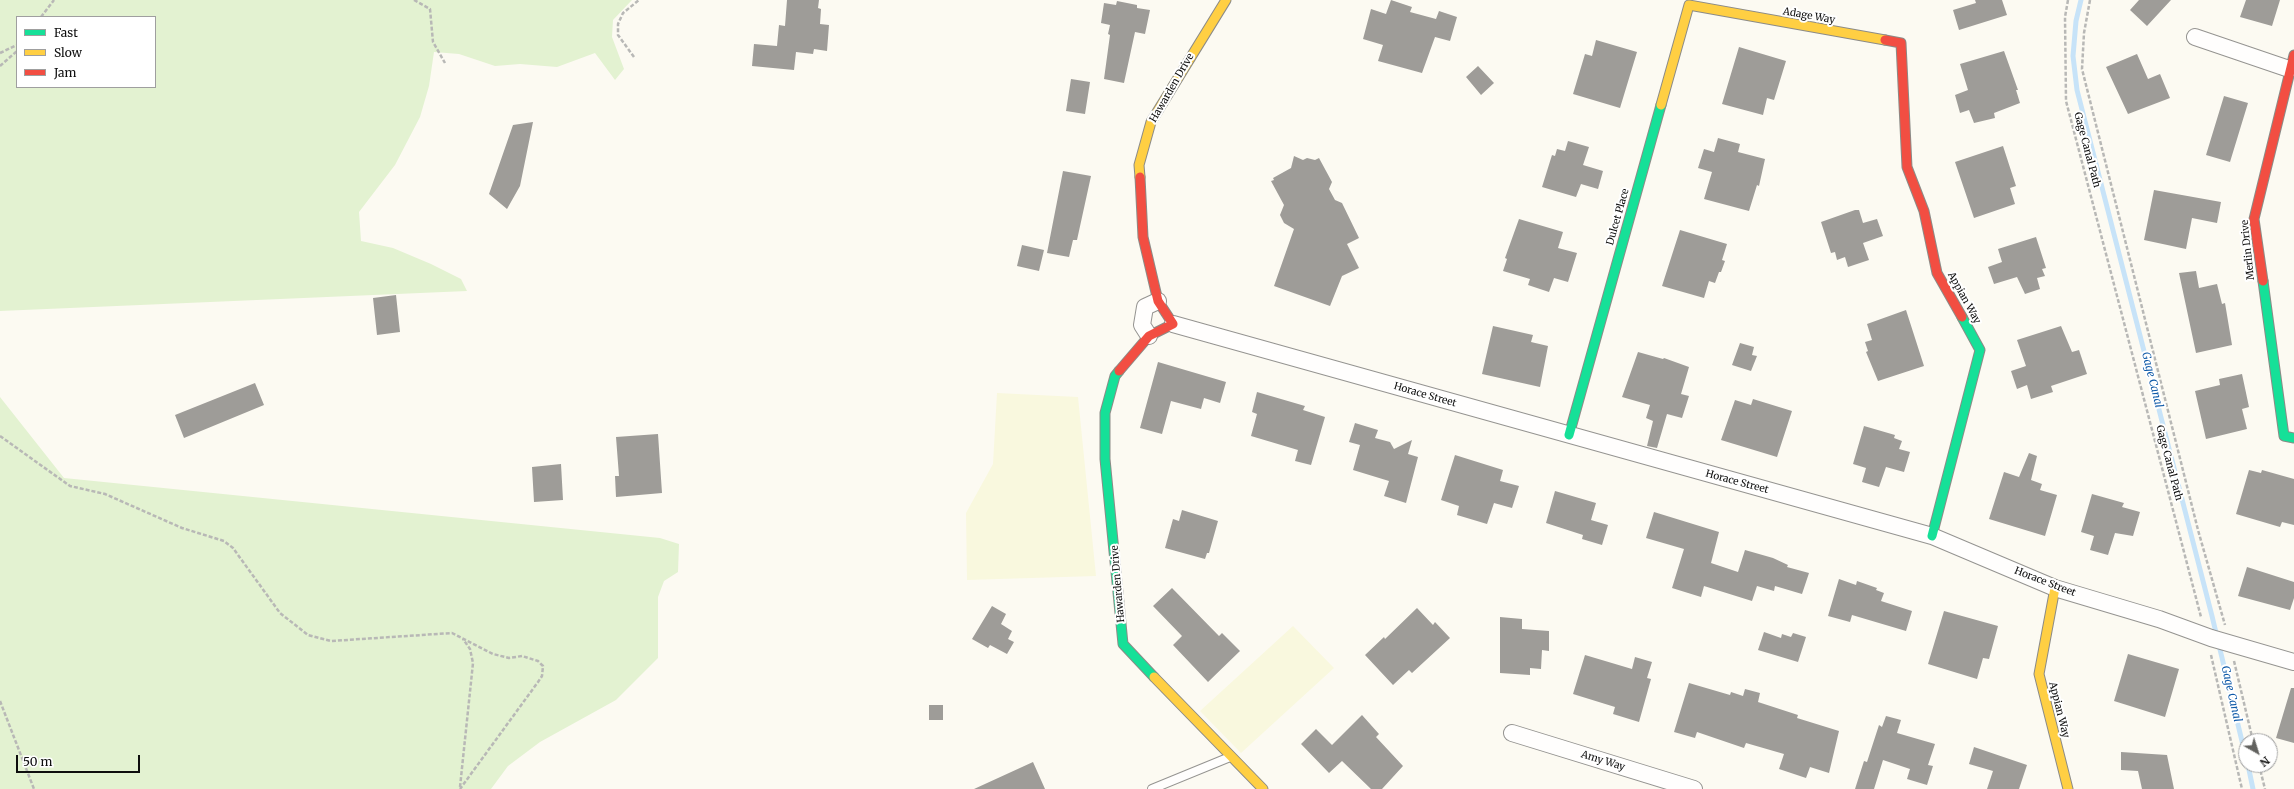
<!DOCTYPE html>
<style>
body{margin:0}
#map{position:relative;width:2294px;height:789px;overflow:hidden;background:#fcfaf2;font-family:Merriweather,serif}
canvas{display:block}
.legend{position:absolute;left:16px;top:16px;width:140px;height:72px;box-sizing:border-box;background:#fff;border:1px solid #9f9f9f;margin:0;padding:5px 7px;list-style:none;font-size:12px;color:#0e0e0e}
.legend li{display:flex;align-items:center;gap:8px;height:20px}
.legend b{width:20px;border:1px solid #9f9f9f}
.north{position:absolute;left:2238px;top:733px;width:40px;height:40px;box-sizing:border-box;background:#fff;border:1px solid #9f9f9f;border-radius:50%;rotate:141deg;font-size:11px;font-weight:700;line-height:16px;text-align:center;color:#0e0e0e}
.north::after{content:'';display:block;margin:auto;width:14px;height:18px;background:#61615e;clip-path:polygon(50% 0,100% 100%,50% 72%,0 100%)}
.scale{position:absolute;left:16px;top:755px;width:124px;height:18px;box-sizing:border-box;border:2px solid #0e0e0e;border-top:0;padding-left:5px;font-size:12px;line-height:14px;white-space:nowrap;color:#0e0e0e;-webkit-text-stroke:3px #fff;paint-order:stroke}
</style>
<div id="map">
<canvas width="2294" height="789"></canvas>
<ul class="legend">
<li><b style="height:5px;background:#16e098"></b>Fast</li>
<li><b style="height:5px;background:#ffcf43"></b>Slow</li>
<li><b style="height:5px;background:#f24e42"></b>Jam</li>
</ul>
<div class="north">N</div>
<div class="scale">50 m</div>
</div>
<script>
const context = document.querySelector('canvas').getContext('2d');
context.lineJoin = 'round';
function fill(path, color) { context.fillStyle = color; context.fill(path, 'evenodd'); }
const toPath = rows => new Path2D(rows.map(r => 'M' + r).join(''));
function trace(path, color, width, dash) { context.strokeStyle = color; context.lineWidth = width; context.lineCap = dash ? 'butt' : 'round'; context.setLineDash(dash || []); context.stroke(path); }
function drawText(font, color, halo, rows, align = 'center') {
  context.font = font + ' Merriweather,serif'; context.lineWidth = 4; context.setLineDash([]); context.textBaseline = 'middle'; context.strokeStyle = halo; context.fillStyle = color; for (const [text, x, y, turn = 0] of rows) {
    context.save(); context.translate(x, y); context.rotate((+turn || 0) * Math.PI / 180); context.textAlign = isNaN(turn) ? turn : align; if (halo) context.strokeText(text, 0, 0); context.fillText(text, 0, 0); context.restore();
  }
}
fill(toPath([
 [997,393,1078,397,1096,576,967,580,966,513,993,464],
 [1293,626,1334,668,1241,753,1200,711]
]), '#f9f8de');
fill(toPath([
 [0,0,632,0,613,20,612,37,624,69,615,80,595,53,557,67,520,64,495,66,459,54,434,52,429,86,420,117,395,165,359,212,361,241,393,248,431,264,461,279,467,291,0,311],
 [17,17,155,17,155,87,17,87],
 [0,397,64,478,660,538,679,544,678,572,664,581,658,597,658,658,616,700,540,742,508,766,491,789,0,789]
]), '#e3f2d1');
trace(toPath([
 [2081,0,2076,21,2073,56,2077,90,2212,616,2246,758],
 [2248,765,2253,789]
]), '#c7e3f8', 5);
fill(toPath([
 [787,0,819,0,818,8,821,9,820,24,829,25,827,51,814,49,813,54,796,52,794,70,752,66,754,44,777,46,779,25,785,26],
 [1391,0,1412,7,1410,12,1436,19,1439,11,1457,17,1450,41,1435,37,1422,73,1378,61,1383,45,1363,39,1371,9,1386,14],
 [1975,0,2002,0,2007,15,1959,30,1953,10,1976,3],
 [2139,0,2171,0,2147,26,2130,10],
 [2246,0,2280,0,2272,26,2240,17],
 [1117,1,1137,5,1137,8,1150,10,1145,34,1135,32,1124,83,1104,79,1110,35,1108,34,1110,25,1101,23,1104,3,1116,5],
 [1596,40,1637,52,1620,108,1573,94,1585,54,1592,56],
 [1739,47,1786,61,1774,100,1767,98,1763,115,1722,104],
 [2004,51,2018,90,2016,90,2020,103,1994,113,1995,118,1974,123,1969,110,1960,113,1955,95,1968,90,1960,64],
 [2137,54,2148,79,2160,74,2170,98,2128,114,2106,67],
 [1478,66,1494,83,1481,95,1466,77],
 [1071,79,1090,82,1085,114,1066,111],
 [2224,96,2248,103,2230,162,2206,155],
 [533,122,520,186,507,209,489,194,513,125],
 [1718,138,1740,144,1738,152,1765,159,1759,186,1757,185,1749,211,1704,199,1712,172,1698,168,1704,149,1714,152],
 [1568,141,1589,147,1583,165,1603,171,1598,189,1581,184,1576,197,1542,187,1552,155,1555,156,1557,149,1565,151],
 [2003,146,2016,186,2010,188,2015,204,1974,218,1955,162],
 [1294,156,1303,160,1307,158,1315,160,1319,158,1332,182,1329,189,1335,200,1342,203,1359,238,1347,244,1359,268,1342,276,1330,306,1274,286,1294,229,1284,223,1280,215,1284,205,1271,181,1274,180,1273,178,1291,168],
 [1063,171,1091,176,1077,240,1073,240,1069,257,1047,253],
 [2154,190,2221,202,2217,223,2192,218,2186,249,2144,240],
 [1855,210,1859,210,1863,223,1877,219,1883,236,1863,243,1869,260,1848,267,1845,257,1837,260,1835,252,1831,253,1821,222],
 [1519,219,1563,232,1558,248,1577,253,1568,282,1554,278,1549,292,1528,285,1530,279,1503,271,1507,259,1505,258],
 [1680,230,1727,244,1722,260,1725,261,1721,272,1719,272,1715,283,1709,281,1704,298,1662,286],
 [2036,237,2046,268,2042,269,2045,276,2037,278,2040,289,2025,294,2017,277,1994,284,1988,267,2002,262,1998,249],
 [1022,245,1044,250,1039,271,1017,266],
 [2196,271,2199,288,2217,284,2222,304,2225,303,2232,345,2196,353,2179,273],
 [396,295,400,332,377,335,373,298],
 [1906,310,1924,366,1878,381,1866,352,1868,351,1865,342,1872,340,1867,324],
 [1493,326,1533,335,1531,342,1548,346,1540,387,1482,374],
 [2061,326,2072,352,2079,350,2087,374,2051,386,2053,392,2031,399,2027,385,2017,389,2011,371,2026,366,2017,340],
 [1740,343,1754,347,1752,355,1757,356,1751,371,1732,365],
 [1638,352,1663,359,1664,358,1689,367,1681,394,1689,396,1682,418,1667,414,1657,448,1647,446,1653,421,1646,418,1650,405,1622,397],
 [1158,362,1226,382,1220,403,1204,398,1201,409,1171,401,1162,434,1140,428],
 [2242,374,2249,407,2242,409,2247,429,2206,439,2195,391,2220,385,2219,379],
 [255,383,264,405,184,438,175,415],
 [1257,392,1305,406,1303,410,1325,417,1311,465,1295,461,1298,450,1251,436,1257,414,1252,412],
 [1753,399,1792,411,1777,457,1721,440,1735,400,1751,405],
 [1355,423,1378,430,1375,438,1390,442,1394,449,1412,440,1408,454,1418,457,1406,503,1384,496,1389,481,1353,470,1360,445,1349,442],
 [1864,426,1895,435,1894,438,1902,441,1899,449,1910,452,1904,472,1886,467,1879,487,1862,482,1866,468,1853,464],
 [658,434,662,493,616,497,615,476,619,476,616,437],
 [2029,453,2037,456,2031,480,2042,484,2040,490,2057,495,2045,536,1989,519,2004,472,2019,477],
 [1455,455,1503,470,1500,481,1519,486,1512,508,1494,503,1487,524,1457,515,1459,506,1441,500],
 [561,464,563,500,534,502,532,467],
 [2249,470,2261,473,2262,470,2294,479,2294,525,2282,522,2280,527,2236,514],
 [1555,491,1596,503,1591,520,1608,525,1602,545,1582,539,1583,535,1546,523],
 [2092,494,2124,503,2122,507,2140,512,2133,536,2115,533,2108,555,2090,550,2094,536,2081,532],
 [1182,510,1218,521,1209,553,1207,553,1205,559,1165,548,1173,519,1179,521],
 [1654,512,1719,532,1711,563,1738,572,1745,550,1773,558,1788,565,1787,567,1809,573,1802,594,1775,586,1774,591,1757,586,1752,601,1704,586,1701,597,1672,588,1684,549,1646,538],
 [2247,567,2294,582,2294,598,2290,610,2238,596],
 [1839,579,1856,585,1857,581,1877,588,1876,590,1884,593,1881,601,1912,611,1906,631,1852,615,1850,622,1828,616],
 [1172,588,1219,636,1222,633,1240,651,1208,682,1173,645,1182,636,1153,606],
 [992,606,1006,614,1001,624,1012,631,1008,639,1014,642,1007,654,990,645,988,648,972,639],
 [1417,608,1433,625,1435,622,1450,638,1412,673,1409,670,1393,685,1365,655,1384,637,1385,639],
 [1944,611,1998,626,1989,659,1983,658,1977,679,1928,664],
 [1500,617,1522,619,1522,629,1549,631,1549,651,1542,650,1541,669,1530,668,1530,675,1500,673],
 [1764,632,1781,638,1782,634,1791,637,1793,633,1806,637,1798,662,1758,650],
 [2128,654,2179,669,2165,717,2114,701],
 [1585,655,1632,669,1635,657,1652,662,1647,678,1651,679,1639,722,1613,714,1615,707,1573,694],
 [1689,683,1730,695,1731,692,1743,696,1745,689,1760,693,1758,702,1798,715,1797,718,1839,731,1829,773,1810,767,1806,778,1779,769,1784,754,1746,743,1744,748,1697,732,1695,738,1674,732],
 [2291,688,2294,688,2294,743,2276,738],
 [929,705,943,705,943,720,929,720],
 [1362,715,1379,734,1376,737,1403,766,1382,789,1371,789,1342,761,1329,773,1301,744,1316,729,1332,745],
 [1886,716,1901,720,1897,733,1935,744,1928,765,1933,766,1927,785,1907,779,1910,769,1883,760,1874,789,1855,789,1864,761,1867,762,1879,725,1882,727],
 [1974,747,2027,765,2019,789,1987,789,1993,771,1969,764],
 [2121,752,2167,755,2174,789,2142,789,2138,771,2121,770],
 [1033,762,1045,789,974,789]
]), '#9e9c98');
const lane = toPath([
 [1152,789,1230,757]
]);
const street = toPath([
 [2195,37,2289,69],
 [1173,324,1932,536,2055,588,2159,619,2211,638,2294,662],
 [1149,336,1142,325,1145,307,1158,301],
 [1512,733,1694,789]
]);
const fast = toPath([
 [2263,281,2284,436,2294,438],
 [1119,371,1115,376,1105,413,1105,459,1123,644,1154,677],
 [1569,435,1661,105],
 [1932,536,1980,350,1962,317]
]);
const slow = toPath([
 [1661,105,1689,5,1885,40],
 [1140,177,1139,165,1151,122,1226,0],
 [2055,588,2039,674,2068,789],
 [1154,677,1263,789]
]);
const jam = toPath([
 [1885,40,1901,43,1907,167,1924,211,1937,273,1962,317],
 [2263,281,2254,219,2294,55],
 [1119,371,1149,336,1173,324,1158,301,1143,237,1140,177]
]);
trace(lane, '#959491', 10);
trace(street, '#959491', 18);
trace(fast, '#8c8b87', 11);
trace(slow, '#8c8b87', 11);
trace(jam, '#8c8b87', 11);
trace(toPath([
 [414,0,430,9,433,42,445,63],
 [2068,0,2065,17,2066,101,2201,617],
 [2090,0,2084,33,2082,69,2198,530,2225,625],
 [41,17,54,0],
 [0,53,17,45],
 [634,57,618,35,618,24,623,13,639,0],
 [0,66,17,51],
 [0,436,70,486,105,494,182,528,224,541,233,548,280,613,308,635,331,641,452,633,493,654,509,658,522,656,538,661,543,666,542,676,538,682,460,789],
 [2211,655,2242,789],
 [2234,661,2253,741],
 [0,701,34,789],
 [2259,765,2265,789],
 [460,787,473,663,470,649,463,639]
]), '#b8b8b6', 2.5, [4, 2]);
trace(lane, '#fffefd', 8);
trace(street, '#fffefd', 16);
trace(fast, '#16e098', 9);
trace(slow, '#ffcf43', 9);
trace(jam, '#f24e42', 9);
drawText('10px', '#0e0e0e', '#fff', [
 ["Adage Way",1809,16,10],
 ["Hawarden Drive",1172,88,-60],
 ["Gage Canal Path",2087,150,75],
 ["Dulcet Place",1618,217,-74],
 ["Merlin Drive",2248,250,-96],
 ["Appian Way",1964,298,61],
 ["Horace Street",1425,395,16],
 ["Gage Canal Path",2169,463,75],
 ["Horace Street",1737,482,15],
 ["Horace Street",2045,582,21],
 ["Hawarden Drive",1118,584,-95],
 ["Appian Way",2059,710,76],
 ["Amy Way",1603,761,17]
]);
drawText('italic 11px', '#0f5aa8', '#fff', [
 ["Gage Canal",2152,380,76],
 ["Gage Canal",2231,694,77]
]);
</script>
